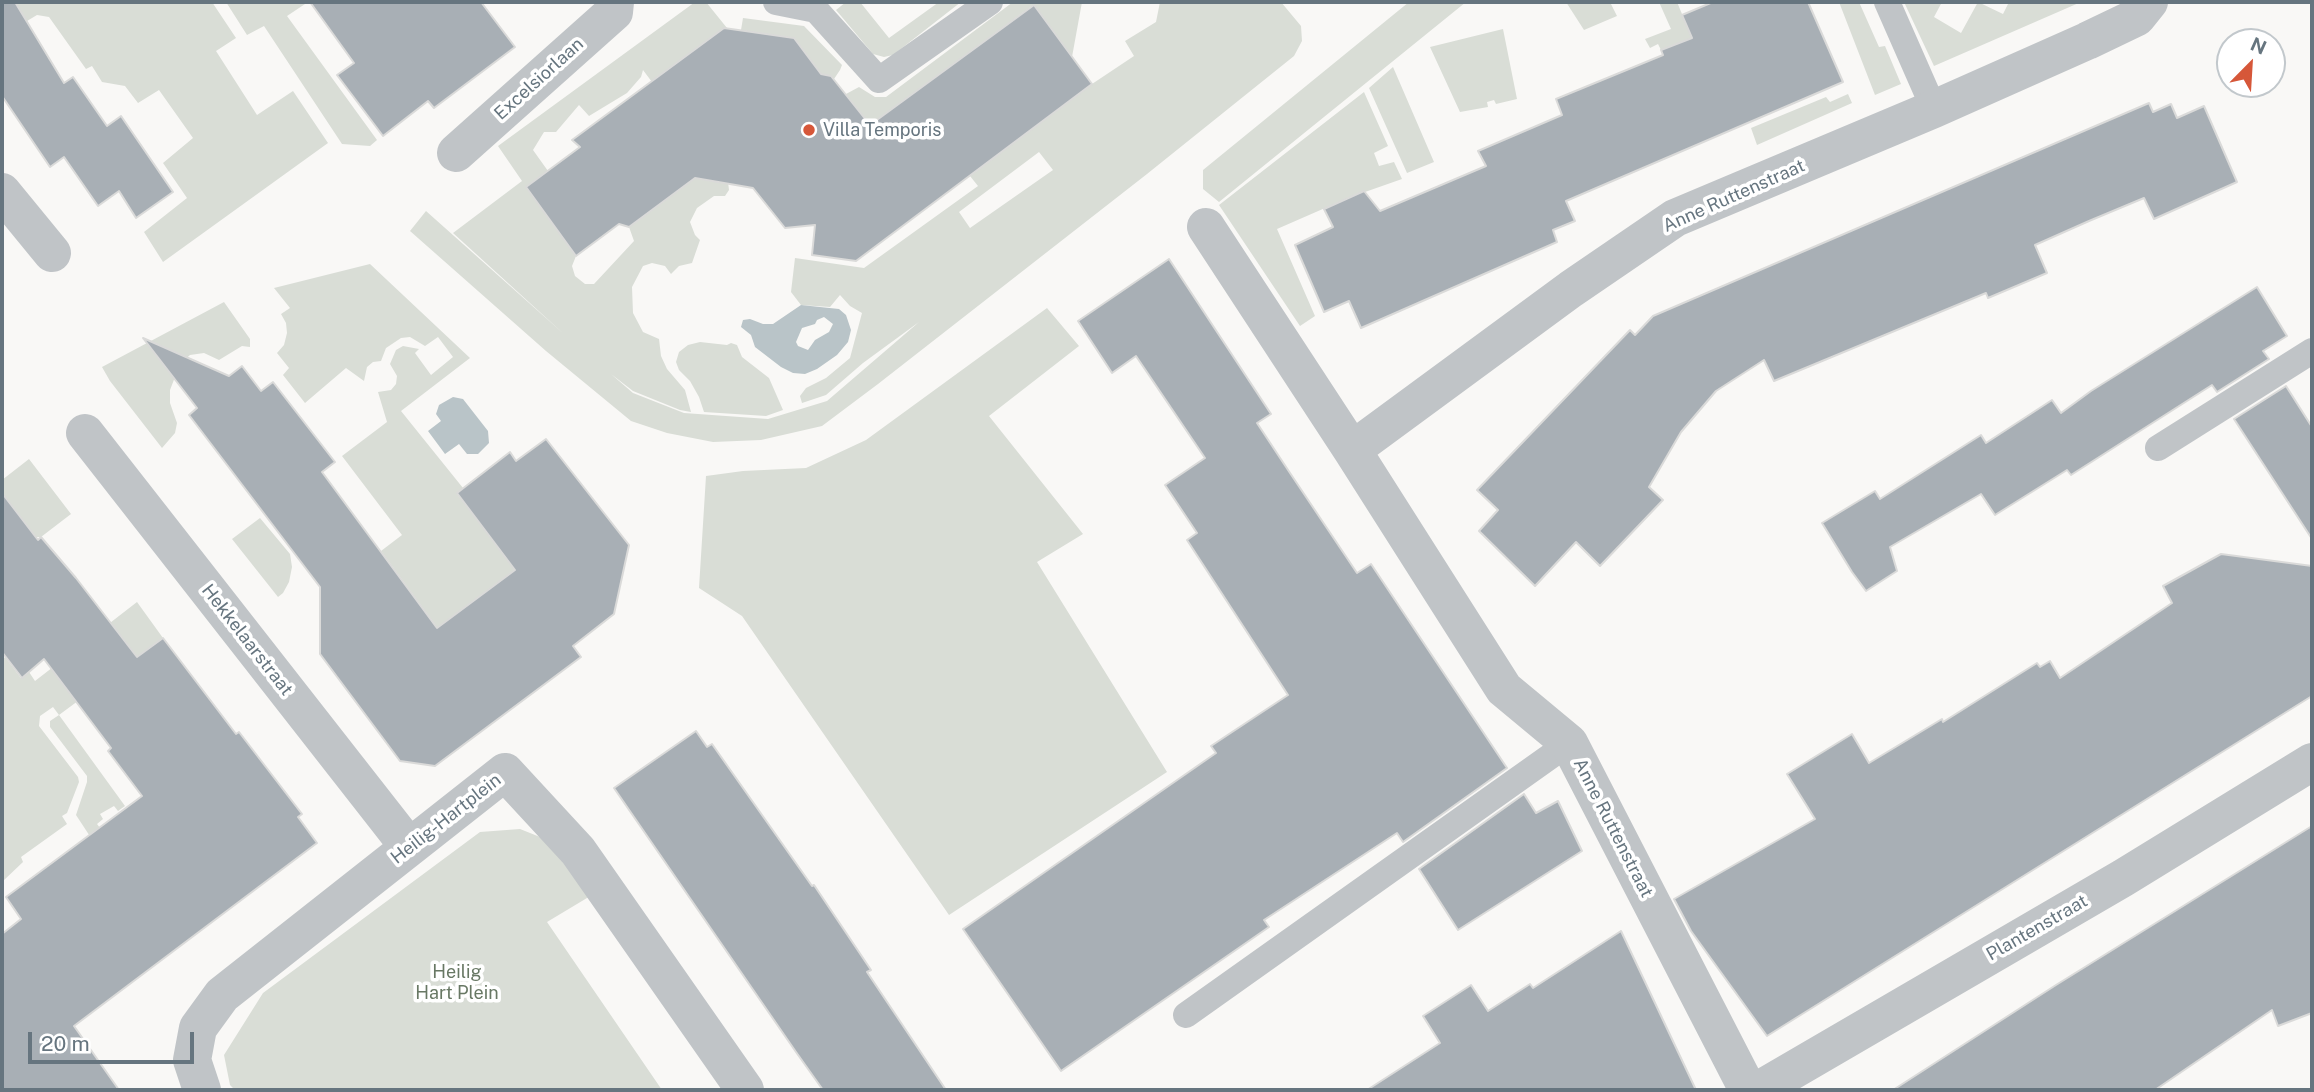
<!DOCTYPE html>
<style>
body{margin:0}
#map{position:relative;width:2314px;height:1092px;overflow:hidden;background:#f9f8f6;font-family:"Public Sans",sans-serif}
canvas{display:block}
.frame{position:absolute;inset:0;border:4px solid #66757f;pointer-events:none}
.north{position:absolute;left:2216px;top:28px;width:70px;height:70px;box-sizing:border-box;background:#fff;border:2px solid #c2c8cc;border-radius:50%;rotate:24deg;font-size:19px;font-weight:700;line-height:28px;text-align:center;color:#66757f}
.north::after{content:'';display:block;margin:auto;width:24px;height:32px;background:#d65739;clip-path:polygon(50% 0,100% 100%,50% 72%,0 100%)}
.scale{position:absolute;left:28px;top:1032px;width:166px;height:32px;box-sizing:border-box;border:4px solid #66757f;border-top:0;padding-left:9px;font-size:21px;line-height:24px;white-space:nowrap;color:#66757f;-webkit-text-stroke:5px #fff;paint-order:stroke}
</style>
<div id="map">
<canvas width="2314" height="1092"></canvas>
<div class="frame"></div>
<div class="north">N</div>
<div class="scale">20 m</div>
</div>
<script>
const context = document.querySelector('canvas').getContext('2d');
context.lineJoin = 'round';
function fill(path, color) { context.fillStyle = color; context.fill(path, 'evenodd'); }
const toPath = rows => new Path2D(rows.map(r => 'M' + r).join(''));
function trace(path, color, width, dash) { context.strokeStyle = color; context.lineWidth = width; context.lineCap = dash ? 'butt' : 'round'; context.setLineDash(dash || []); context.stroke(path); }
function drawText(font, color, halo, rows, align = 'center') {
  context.font = font + ' "Public Sans",sans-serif'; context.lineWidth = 7; context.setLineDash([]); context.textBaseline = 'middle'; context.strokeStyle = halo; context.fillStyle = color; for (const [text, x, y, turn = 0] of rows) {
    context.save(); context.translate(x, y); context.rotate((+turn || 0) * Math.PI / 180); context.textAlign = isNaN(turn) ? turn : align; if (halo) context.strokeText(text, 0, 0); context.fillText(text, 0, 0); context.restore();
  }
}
fill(toPath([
 [14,2,212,2,236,38,216,51,257,115,293,91,328,143,163,262,144,232,187,198,163,163,193,138,159,90,138,103,125,86,102,82,92,66,86,69,49,17,37,15,27,21],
 [226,2,308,2,287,16,377,140,370,146,342,144,264,26,247,35],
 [695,2,706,2,727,28,715,38,713,36,652,82,643,70,641,77,627,93,589,116,579,105,556,132,544,132,533,150,548,171,527,187,576,256,572,266,575,276,585,284,594,284,634,241,629,227,707,169,728,182,729,190,725,196,714,196,697,208,690,222,695,235,700,240,692,263,679,266,671,274,665,266,652,263,643,266,632,287,633,313,643,332,659,339,661,356,667,369,685,390,691,412,680,410,633,391,611,374,633,393,684,413,768,419,827,401,919,322,863,363,826,395,802,403,800,396,806,388,826,378,850,358,862,313,850,306,840,295,830,307,801,305,791,292,795,258,864,268,978,186,970,176,1092,84,1134,56,1125,41,1156,22,1160,2,1281,2,1301,26,1302,41,1294,56,1147,174,878,384,822,426,761,440,713,442,667,433,631,421,546,351,410,231,426,211,565,335,453,233,522,181,498,146],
 [1039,152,1053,170,970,228,959,212],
 [846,2,860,2,889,38,939,2,961,2,893,55,884,57,873,54,836,10],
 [1013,2,1082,2,1072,57,1033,5,871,125,857,122,846,94,859,87,875,97,886,97],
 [1409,2,1466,2,1219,202,1203,189,1203,170],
 [1566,2,1610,2,1617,16,1584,30],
 [1659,2,1677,2,1692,38,1661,50,1658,44,1650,48,1645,39,1671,29],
 [1839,2,1859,2,1879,47,1885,46,1901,84,1875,95],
 [1904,2,1942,2,1934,17,1961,33,1978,2,2003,14,2009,2,2081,2,1934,66],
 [743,18,804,26,842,65,840,70,834,79,831,76,821,74,794,38,741,30],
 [1503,29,1517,99,1496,104,1494,100,1487,102,1488,107,1460,112,1430,47],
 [1393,67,1434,162,1407,173,1369,88],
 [1364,92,1388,146,1374,153,1379,166,1394,162,1402,179,1365,192,1364,191,1277,229,1315,316,1300,326,1219,205],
 [1848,94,1852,103,1757,145,1751,128,1826,97,1830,102],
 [370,264,470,358,401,411,463,488,457,494,516,569,457,613,453,649,381,551,402,535,342,456,387,422,378,392,391,390,396,384,397,376,390,364,396,350,403,346,419,349,415,353,431,375,453,357,438,337,425,346,410,337,401,338,386,348,381,361,373,362,367,367,364,381,346,368,305,403,283,375,289,368,277,353,284,345,287,333,286,323,281,314,290,308,274,288],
 [224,302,250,339,250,347,242,346,219,360,204,353,190,355,180,364,170,390,170,403,177,423,175,433,162,448,110,381,102,367],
 [1047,308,1079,346,989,416,1083,534,1037,562,1167,772,949,915,742,616,699,588,706,476,743,471,806,468,866,440],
 [700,342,727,345,731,343,737,345,742,357,769,378,783,410,766,416,704,412,699,397,690,381,679,370,676,362,679,352,688,345],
 [29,459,71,514,41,537,36,537,2,493,2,480],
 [260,518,290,554,292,567,289,582,283,593,278,597,232,539],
 [137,602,163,638,59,715,125,806,118,811,114,806,100,814,103,819,97,824,104,833,97,847,76,815,87,782,87,776,50,727,50,721,59,715,53,707,40,716,39,726,78,777,79,782,67,813,62,816,67,824,21,857,23,862,2,882,2,657,3,659,5,657,21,678,29,672,35,681],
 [520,829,550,841,592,895,547,922,662,1090,235,1090,230,1085,224,1055,263,993,480,832]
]), '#d9ddd6');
fill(toPath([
 [801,305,839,309,846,315,851,330,848,342,837,355,817,369,805,374,793,373,781,367,755,347,751,335,741,327,743,320,750,319,763,324,773,324],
 [824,317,833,324,829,332,815,340,808,350,798,346,796,342,802,328,815,324,817,320],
 [453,397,463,399,488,431,489,443,478,454,467,454,459,444,445,454,428,431,441,421,436,414,439,405]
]), '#b9c4c8');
const building = toPath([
 [2,2,15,2,64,83,73,77,107,126,121,116,173,192,136,218,119,191,98,206,64,157,50,167,2,96,2,2],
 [310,2,481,2,515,47,434,108,428,101,383,136,337,75,354,63,310,2],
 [1713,2,1808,2,1843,82,1566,201,1575,221,1553,230,1557,242,1361,328,1349,301,1324,312,1295,245,1333,227,1324,209,1364,191,1380,211,1486,166,1478,151,1562,115,1556,99,1663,55,1661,50,1692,38,1682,15,1713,2],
 [1034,5,1092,84,856,261,812,255,815,225,785,228,753,188,695,178,629,227,619,224,576,256,526,187,580,147,572,140,724,28,794,38,821,74,831,76,870,125,1034,5],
 [2149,103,2153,112,2171,104,2177,118,2204,106,2237,182,2154,219,2144,198,2089,221,2035,245,2047,273,1988,298,1986,293,1774,381,1764,360,1716,391,1681,432,1649,487,1663,500,1600,566,1576,542,1535,586,1479,531,1498,510,1477,490,1630,330,1635,335,1653,316,2149,103],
 [1169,259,1271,414,1257,423,1290,473,1357,573,1371,564,1507,768,1403,842,1397,833,1264,920,1269,927,1061,1071,963,929,1216,753,1211,746,1288,695,1187,540,1197,533,1165,485,1205,458,1136,356,1112,373,1078,321,1169,259],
 [2257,287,2287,336,2263,351,2269,359,2217,392,2212,385,2071,475,2067,470,1995,515,1981,494,1890,547,1897,571,1866,591,1852,572,1822,523,1875,491,1880,499,1981,435,1986,443,2052,400,2061,413,2091,391,2257,287],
 [143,338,229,376,242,366,261,391,273,382,335,462,322,472,437,628,515,570,457,493,510,452,516,461,546,439,629,545,614,614,573,646,581,657,435,766,400,761,320,654,320,587,189,415,197,408,143,338],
 [2286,386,2312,427,2312,539,2234,419,2286,386],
 [2,493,38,540,41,537,76,578,137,657,163,638,236,734,239,732,302,814,298,817,317,843,74,1026,119,1090,2,1090,2,934,21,919,6,897,142,796,108,751,111,748,44,659,22,678,2,652,2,493],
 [2221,554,2312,566,2312,696,1767,1036,1691,931,1674,899,1815,819,1787,774,1852,734,1869,763,1942,719,1943,722,2037,663,2040,667,2050,661,2060,678,2172,603,2163,586,2221,554],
 [696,731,707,747,712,744,812,886,814,885,871,970,867,972,946,1090,823,1090,796,1052,614,788,696,731],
 [1524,794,1536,813,1558,801,1582,851,1458,930,1419,869,1524,794],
 [2312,826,2312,1013,2278,1026,2272,1010,2155,1090,1893,1090,2056,985,2312,826],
 [1621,931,1696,1090,1367,1090,1440,1043,1423,1016,1471,985,1488,1011,1530,984,1533,988,1621,931]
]);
fill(building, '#a8afb5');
trace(building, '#dadad9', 2);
trace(toPath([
 [776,2,816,10,879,80,990,2],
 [1887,2,1934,109],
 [2158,448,2312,351],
 [1186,1015,1569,743]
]), '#c0c4c7', 26);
trace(toPath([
 [456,153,614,12,615,2],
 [2,192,52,253],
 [1206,227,1352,450,1504,689,1569,743,1748,1090],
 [85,433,409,847],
 [1352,450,1571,289,1675,218,1934,109,2087,41,2137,17,2149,2],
 [202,1090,192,1060,198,1028,222,995,505,772,578,851,745,1090],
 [1759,1090,2123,878,2312,762]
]), '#c0c4c7', 38);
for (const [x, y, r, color] of [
 [809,130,7,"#d65739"]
]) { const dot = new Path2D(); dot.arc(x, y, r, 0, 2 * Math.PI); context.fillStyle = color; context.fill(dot); trace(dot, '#fff', 2.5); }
drawText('18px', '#66757f', '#fff', [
 ["Excelsiorlaan",539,79,-42],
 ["Anne Ruttenstraat",1734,196,-24],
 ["Hekkelaarstraat",247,640,52],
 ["Heilig-Hartplein",446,819,-38],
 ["Anne Ruttenstraat",1613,828,63],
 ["Plantenstraat",2037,928,-30]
]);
drawText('18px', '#66757f', '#fff', [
 ["Villa Temporis",823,130]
], 'left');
drawText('18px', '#687864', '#fff', [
 ["Heilig",457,972],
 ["Hart Plein",457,993]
]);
</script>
